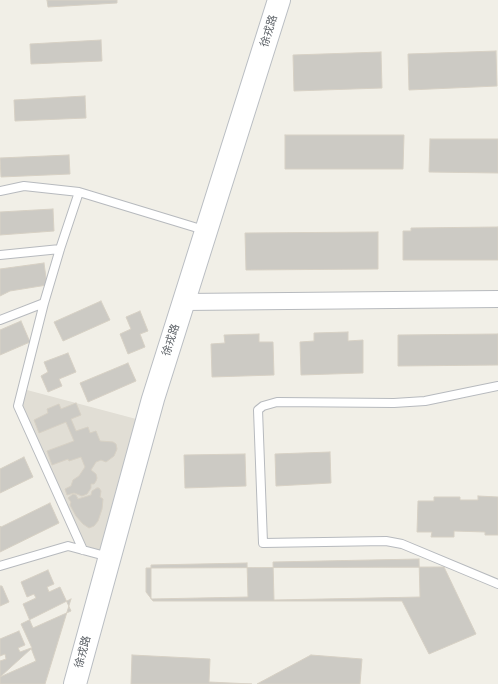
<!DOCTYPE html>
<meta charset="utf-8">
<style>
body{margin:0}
canvas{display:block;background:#f1efe7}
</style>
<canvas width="498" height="684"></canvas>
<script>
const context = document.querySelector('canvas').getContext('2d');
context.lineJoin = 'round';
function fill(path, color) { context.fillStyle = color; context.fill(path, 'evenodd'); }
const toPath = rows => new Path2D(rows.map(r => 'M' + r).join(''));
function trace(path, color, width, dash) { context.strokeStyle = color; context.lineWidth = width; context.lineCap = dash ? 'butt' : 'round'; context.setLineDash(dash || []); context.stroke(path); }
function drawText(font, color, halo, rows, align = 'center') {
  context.font = font + ' "PT Sans","Noto Sans SC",sans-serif'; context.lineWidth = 3; context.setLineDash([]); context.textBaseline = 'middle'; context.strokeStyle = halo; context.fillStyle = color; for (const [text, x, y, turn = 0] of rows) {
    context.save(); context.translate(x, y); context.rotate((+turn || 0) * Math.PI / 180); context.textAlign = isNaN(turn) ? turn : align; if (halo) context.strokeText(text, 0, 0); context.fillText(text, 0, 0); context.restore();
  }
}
fill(toPath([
 [27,390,140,420,103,552,84,548,22,406]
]), '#e1ded5');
const building = toPath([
 [47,0,117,0,117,3,48,7,47,0],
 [101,40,102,61,31,64,30,44,101,40],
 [496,51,497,86,409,90,408,54,496,51],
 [381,52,382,88,294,91,293,55,381,52],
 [85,96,86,118,15,121,14,100,85,96],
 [285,135,404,135,403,169,285,169,285,135],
 [430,139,498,139,498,173,429,172,430,139],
 [69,155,70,174,1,177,0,158,69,155],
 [53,209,54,231,0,235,0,212,53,209],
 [498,227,498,260,403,260,403,231,411,231,411,228,498,227],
 [378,232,378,269,246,270,245,233,378,232],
 [44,263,47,285,10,291,0,296,0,269,44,263],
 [101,301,110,320,63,341,54,322,101,301],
 [140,311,148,331,140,334,145,347,128,354,120,334,131,329,126,317,140,311],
 [21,321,30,342,0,355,0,330,21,321],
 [348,332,348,341,363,340,363,373,301,375,300,342,314,341,314,333,348,332],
 [259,334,259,342,273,342,274,375,212,377,211,344,225,343,224,335,259,334],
 [498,334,498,365,398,366,398,335,498,334],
 [68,353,76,372,59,379,62,386,48,392,41,376,48,372,44,362,68,353],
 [128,363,136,381,88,402,80,383,128,363],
 [76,403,81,415,71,419,76,431,88,427,90,433,96,431,100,441,113,442,116,444,117,449,114,456,106,462,101,460,96,462,91,470,96,474,97,478,96,481,94,484,91,484,91,488,87,494,82,496,74,493,67,495,65,489,71,486,73,480,79,476,85,467,81,457,69,461,68,459,52,465,47,451,74,441,66,422,39,433,34,420,48,413,47,409,59,404,61,409,76,403],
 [330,452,331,483,276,486,275,454,330,452],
 [245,454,246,486,185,488,184,455,245,454],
 [24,457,33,477,0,493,0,469,24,457],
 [97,488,99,488,101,491,100,497,103,499,102,509,98,521,94,526,89,528,83,524,76,516,70,505,71,502,68,498,73,494,76,495,78,499,91,495,92,491,97,488],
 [478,496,498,497,498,535,485,535,485,532,454,531,454,537,431,537,432,532,417,532,418,501,434,501,434,497,460,497,460,500,478,500,478,496],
 [50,503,59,523,0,552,0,526,1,527,50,503],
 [419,559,420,597,274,600,273,562,419,559],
 [247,563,248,597,151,599,151,565,247,563],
 [444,567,476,634,429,654,402,601,153,601,146,592,146,568,444,567],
 [48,570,54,584,47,587,49,592,60,587,71,611,33,628,23,604,36,598,34,594,27,597,21,582,48,570],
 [0,586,2,586,9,602,0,606,0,586],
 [71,599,45,684,0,684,0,677,32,648,21,624,71,599],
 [19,631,25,645,18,648,20,652,31,648,36,661,0,677,0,661,6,659,5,654,0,656,0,639,19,631],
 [132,655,210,659,209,682,252,684,131,684,132,655],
 [311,655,362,659,360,684,257,684,311,655]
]);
fill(building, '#cccac4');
trace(building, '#d7d1c5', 1);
const lane = toPath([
 [0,191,24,186,79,192,204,230],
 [79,192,60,249,44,303,18,406,83,550],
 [0,255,60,249],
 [0,320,44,303],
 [498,386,425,401,394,403,277,402,263,406,258,410,263,543,386,541,402,544,498,584],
 [0,566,68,546,109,557]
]);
const street = toPath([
 [184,302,498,299]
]);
const secondary = toPath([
 [75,684,153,399,279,0]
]);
trace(lane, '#b7babe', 10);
trace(street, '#b7babe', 18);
trace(secondary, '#babec3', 24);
trace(lane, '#fff', 8);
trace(street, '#fff', 16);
trace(secondary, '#fff', 22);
drawText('11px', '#5e6368', '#fff', [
 ["徐戎路",269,31,-73],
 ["徐戎路",171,340,-72],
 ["徐戎路",83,652,-75]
]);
</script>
